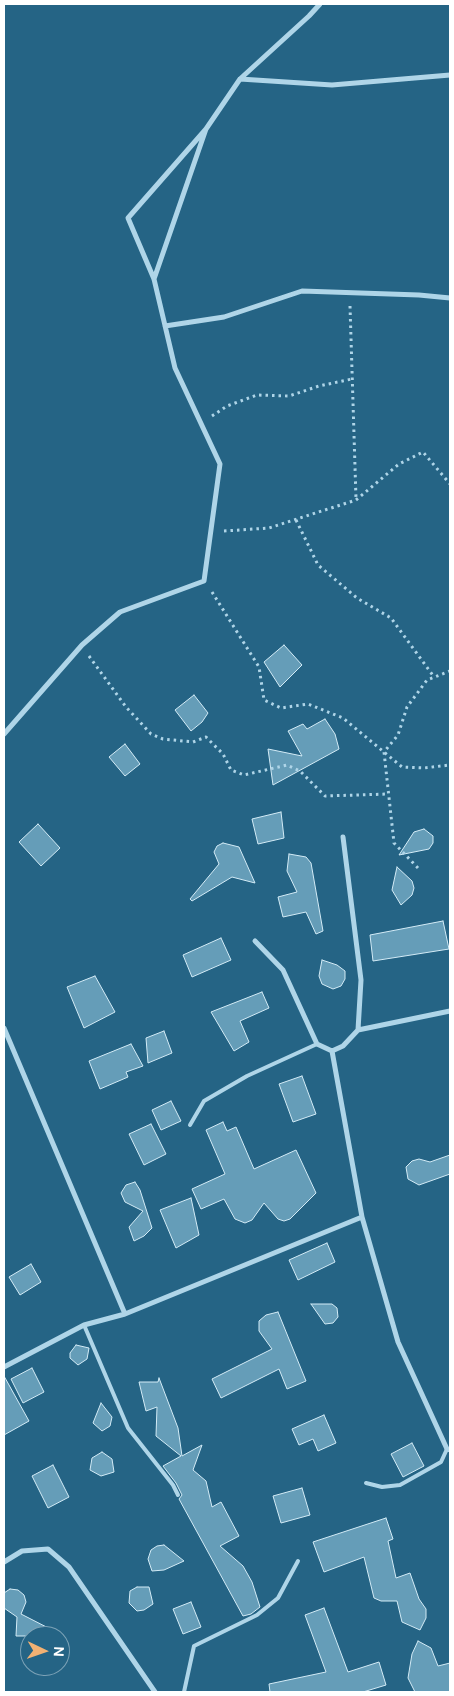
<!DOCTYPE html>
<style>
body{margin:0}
#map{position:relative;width:454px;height:1696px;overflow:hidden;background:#256485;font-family:"DM Sans",sans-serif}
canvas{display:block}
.frame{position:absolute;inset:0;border:5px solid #fff;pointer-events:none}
.north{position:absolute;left:20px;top:1626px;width:50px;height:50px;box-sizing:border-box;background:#256485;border:1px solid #7ca2b6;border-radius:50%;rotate:93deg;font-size:14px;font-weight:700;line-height:20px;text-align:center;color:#fff}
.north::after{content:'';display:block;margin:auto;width:18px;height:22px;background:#f2b173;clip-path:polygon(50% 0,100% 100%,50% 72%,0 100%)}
</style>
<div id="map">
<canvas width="454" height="1696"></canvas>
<div class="frame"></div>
<div class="north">N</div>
</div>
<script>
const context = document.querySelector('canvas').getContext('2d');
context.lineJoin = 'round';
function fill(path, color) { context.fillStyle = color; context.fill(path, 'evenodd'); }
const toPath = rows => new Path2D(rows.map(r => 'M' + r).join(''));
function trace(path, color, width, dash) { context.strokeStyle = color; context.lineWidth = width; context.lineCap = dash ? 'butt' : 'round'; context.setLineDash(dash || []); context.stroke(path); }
const building = toPath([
 [284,645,302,665,280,687,264,662,284,645],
 [194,695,208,713,202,722,191,731,175,710,194,695],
 [325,719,335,734,339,749,273,785,268,749,302,756,288,731,303,724,307,729,325,719],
 [125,744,140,764,125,776,109,757,125,744],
 [281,812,284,838,258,844,252,819,281,812],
 [38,824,60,848,41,866,19,842,38,824],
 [424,829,433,836,433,843,429,849,399,855,414,832,424,829],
 [223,843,239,847,255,883,232,877,192,901,190,899,219,864,214,852,217,846,223,843],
 [289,854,306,857,311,863,323,931,316,934,306,912,283,917,278,897,297,892,287,871,289,854],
 [397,867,412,881,414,888,412,895,401,905,392,890,397,867],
 [443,921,449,949,373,961,370,935,443,921],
 [221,938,231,960,192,977,183,955,221,938],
 [322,960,337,965,345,971,345,979,341,986,333,989,322,984,319,976,322,960],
 [95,976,115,1012,84,1028,67,987,95,976],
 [262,992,269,1008,240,1021,249,1042,234,1051,211,1012,262,992],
 [164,1031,172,1053,148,1063,146,1038,164,1031],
 [131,1044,143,1066,126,1072,128,1077,100,1089,89,1061,131,1044],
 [302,1076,316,1114,293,1122,279,1084,302,1076],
 [171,1101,181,1121,161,1130,152,1110,171,1101],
 [223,1122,227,1131,236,1127,254,1169,296,1150,316,1193,290,1219,284,1221,278,1219,264,1203,252,1220,245,1223,235,1219,224,1199,201,1209,192,1189,225,1174,206,1130,223,1122],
 [151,1124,166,1154,144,1165,129,1134,151,1124],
 [450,1155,450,1174,419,1185,408,1179,406,1167,412,1161,419,1159,430,1162,450,1155],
 [135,1182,140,1190,152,1228,144,1236,134,1241,129,1227,143,1211,125,1202,121,1193,126,1185,135,1182],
 [191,1198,199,1235,176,1248,160,1210,191,1198],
 [327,1243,335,1262,298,1280,289,1260,327,1243],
 [31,1264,41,1282,20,1295,9,1277,31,1264],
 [311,1304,332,1304,337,1308,338,1317,333,1323,325,1324,311,1304],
 [278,1312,306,1381,287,1389,279,1369,221,1398,212,1379,272,1349,259,1331,259,1321,266,1315,278,1312],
 [76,1345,89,1348,87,1359,78,1365,70,1358,70,1353,76,1345],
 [32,1368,44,1392,23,1403,11,1379,32,1368],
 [4,1376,29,1421,4,1435,4,1376],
 [159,1378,178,1428,182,1456,202,1445,193,1470,206,1481,212,1507,221,1502,239,1536,220,1546,243,1566,252,1582,260,1607,251,1614,243,1616,179,1499,182,1495,176,1483,163,1466,181,1456,156,1436,157,1407,146,1411,139,1382,158,1382,159,1378],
 [101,1403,112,1417,110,1426,102,1431,93,1423,101,1403],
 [324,1415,336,1443,318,1451,313,1439,299,1445,292,1429,324,1415],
 [412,1443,424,1466,403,1477,391,1454,412,1443],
 [102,1452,112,1459,114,1472,101,1476,90,1470,92,1458,102,1452],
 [53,1465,69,1497,48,1508,32,1476,53,1465],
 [302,1488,310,1515,281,1523,273,1496,302,1488],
 [386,1518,393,1539,388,1541,396,1578,410,1573,419,1599,426,1609,426,1618,420,1630,402,1622,397,1601,381,1601,374,1598,364,1557,324,1572,313,1542,386,1518],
 [164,1545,184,1561,164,1570,152,1571,148,1559,151,1550,157,1546,164,1545],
 [137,1587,149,1587,153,1604,144,1610,137,1611,129,1603,130,1591,137,1587],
 [10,1589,18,1590,24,1595,26,1602,21,1614,64,1636,16,1636,17,1617,4,1608,4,1593,10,1589],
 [191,1602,201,1627,183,1634,173,1609,191,1602],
 [324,1608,348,1672,379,1662,386,1685,363,1692,270,1692,269,1684,326,1672,305,1615,324,1608],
 [418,1641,431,1648,438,1666,450,1663,450,1692,415,1692,408,1678,412,1654,418,1641]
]);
fill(building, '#659db8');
trace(building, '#d3ebf6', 1);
trace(toPath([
 [350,306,356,499],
 [212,416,227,406,257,395,289,396,319,386,352,379],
 [296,520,318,565,357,598,391,618,434,677],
 [224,531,269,528,356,500,399,464,423,452,450,484],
 [212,592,259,667,264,700,281,708,308,704,343,718,402,767,424,768,450,765],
 [89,656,126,707,151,734,163,739,193,742,206,737,223,754,231,770,244,775,287,765,300,771,325,796,388,794],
 [418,868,394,843,384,752,398,735,407,707,427,680,450,671]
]), '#afd5e8', 3, [2.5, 4]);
trace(toPath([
 [190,1125,204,1101,247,1076,317,1044],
 [84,1325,128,1428,173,1485,178,1495],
 [366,1483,382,1487,400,1485,441,1462,447,1449],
 [184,1692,194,1646,257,1615,278,1598,298,1561]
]), '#afd5e8', 4);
trace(toPath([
 [240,79,332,85,450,75],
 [206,129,240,79,309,16,320,4],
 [165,326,224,317,302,291,419,295,450,298],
 [4,734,82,645,120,612,204,581,220,464,175,368,154,279,128,218,206,129,154,279],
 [343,837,361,980,358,1030,343,1046,332,1051,362,1217,398,1342,447,1449,450,1450],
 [255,941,283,970,317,1044,332,1051],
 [4,1028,125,1314],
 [358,1030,450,1011],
 [4,1367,84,1325,125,1314,362,1217],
 [4,1562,22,1551,48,1549,69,1567,155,1692]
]), '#afd5e8', 5);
</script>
